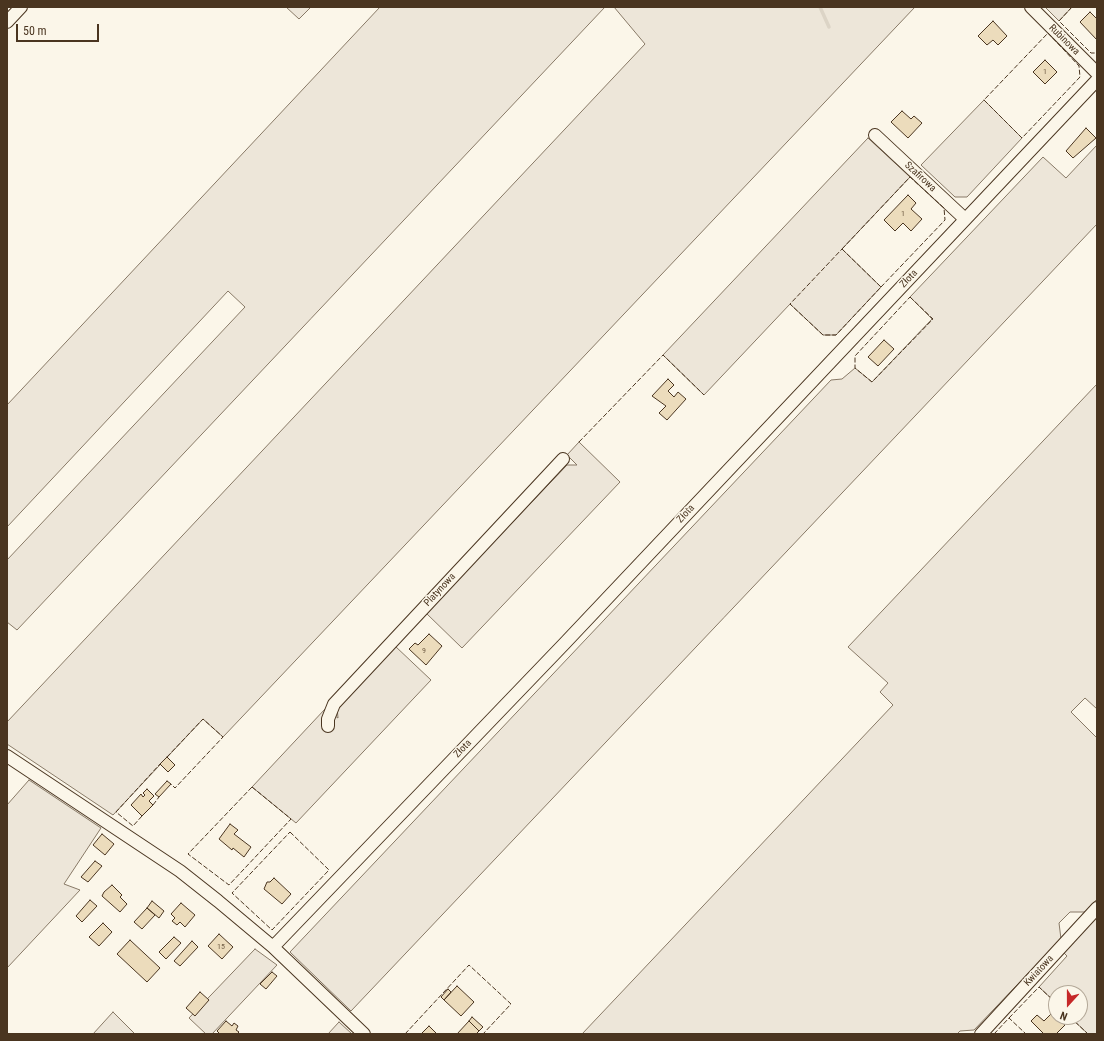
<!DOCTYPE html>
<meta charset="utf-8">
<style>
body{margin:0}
#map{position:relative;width:1104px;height:1041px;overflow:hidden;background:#fbf6e9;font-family:"Roboto Condensed",sans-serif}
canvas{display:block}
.frame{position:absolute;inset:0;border:8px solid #4a3520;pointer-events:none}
.north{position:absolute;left:1048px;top:985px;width:40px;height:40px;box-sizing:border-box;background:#fbf6e9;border:1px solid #b4a999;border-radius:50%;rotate:201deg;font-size:11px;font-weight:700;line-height:16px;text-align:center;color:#4a3520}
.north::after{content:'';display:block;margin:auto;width:14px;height:18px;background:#c62828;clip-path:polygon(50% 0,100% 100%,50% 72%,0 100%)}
.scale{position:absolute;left:16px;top:24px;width:83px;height:18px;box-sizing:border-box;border:2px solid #4a3520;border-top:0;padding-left:5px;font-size:12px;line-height:14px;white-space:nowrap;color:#4a3520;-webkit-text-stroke:3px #fbf6e9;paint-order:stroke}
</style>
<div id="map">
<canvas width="1104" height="1041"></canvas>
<div class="frame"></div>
<div class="north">N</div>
<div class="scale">50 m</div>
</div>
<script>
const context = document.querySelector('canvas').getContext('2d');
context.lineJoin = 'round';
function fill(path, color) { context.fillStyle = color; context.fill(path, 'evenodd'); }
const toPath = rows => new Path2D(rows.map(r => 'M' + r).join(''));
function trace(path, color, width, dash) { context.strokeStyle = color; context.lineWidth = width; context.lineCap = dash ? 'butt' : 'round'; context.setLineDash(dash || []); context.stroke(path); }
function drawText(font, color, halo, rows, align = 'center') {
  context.font = font + ' "Roboto Condensed",sans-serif'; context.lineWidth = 3; context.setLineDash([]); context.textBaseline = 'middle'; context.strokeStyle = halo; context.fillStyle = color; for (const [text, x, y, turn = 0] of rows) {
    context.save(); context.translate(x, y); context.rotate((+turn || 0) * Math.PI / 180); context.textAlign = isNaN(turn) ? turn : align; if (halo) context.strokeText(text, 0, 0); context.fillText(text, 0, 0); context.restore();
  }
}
const green = toPath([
 [286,7,311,7,299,19,286,7],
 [380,7,605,7,17,630,7,622,7,560,245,307,228,291,7,527,7,405,380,7],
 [614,7,915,7,223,737,203,719,113,815,7,744,7,722,645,44,614,7],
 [1045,7,1072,7,1059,21,1045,7],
 [984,100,1022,138,967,197,955,197,921,165,984,100],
 [868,138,910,177,842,249,881,287,836,335,823,335,790,304,704,395,663,355,868,138],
 [1097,145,1097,224,351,1011,290,952,831,380,842,379,855,368,872,382,932,319,910,297,1043,157,1066,178,1097,145],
 [1097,384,1097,709,1085,698,1071,712,1097,738,1097,899,1085,912,1070,912,1059,923,1061,939,974,1030,960,1031,957,1034,582,1034,893,705,880,692,888,683,848,647,1097,384],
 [579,442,620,482,462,648,426,613,567,465,577,465,567,455,579,442],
 [395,646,431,680,296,823,252,787,325,709,338,718,337,707,395,646],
 [29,780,101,828,64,884,80,890,7,968,7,805,29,780],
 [1097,912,1097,1034,1088,1034,1070,1017,1080,1017,1080,993,1056,993,1056,1003,1039,987,1067,956,1061,950,1097,912],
 [255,949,277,965,212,1034,206,1034,189,1018,255,949],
 [113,1012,135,1034,93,1034,113,1012],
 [339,1022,352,1034,328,1034,339,1022]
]);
fill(green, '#ede6d9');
trace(green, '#887966', 1);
trace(toPath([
 [820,7,829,27]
]), '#dcd4c6', 3.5);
const building = toPath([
 [1090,12,1097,19,1097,40,1080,22,1090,12],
 [993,21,1007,36,998,45,993,40,987,45,978,36,993,21],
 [1045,60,1057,72,1045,84,1033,72,1045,60],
 [902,111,911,119,914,116,922,123,908,138,891,122,902,111],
 [1086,128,1096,138,1073,158,1066,151,1086,128],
 [908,195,916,203,911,209,922,219,911,231,903,223,895,231,884,220,908,195],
 [884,340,894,349,878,366,868,357,884,340],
 [668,379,674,385,668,391,674,397,678,392,686,399,667,420,659,413,666,406,652,396,668,379],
 [429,634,442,646,426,665,409,649,415,643,418,645,429,634],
 [167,757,175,765,168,772,160,764,167,757],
 [167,781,171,784,159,797,155,794,167,781],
 [147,789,154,796,149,801,153,805,142,816,131,805,141,794,143,797,145,795,143,793,147,789],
 [230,824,238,830,234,834,251,847,244,857,233,848,232,850,219,839,230,824],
 [102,834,114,844,105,855,93,845,102,834],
 [95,861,102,866,88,882,81,877,95,861],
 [274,878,291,894,282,904,264,889,267,882,270,882,274,878],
 [112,885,122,895,120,897,127,904,120,912,102,896,104,892,112,885],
 [90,900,97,906,82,922,76,916,90,900],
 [152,901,164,911,159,918,147,908,152,901],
 [181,903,195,915,185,927,180,922,177,925,172,921,175,918,171,914,181,903],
 [147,908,155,915,142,929,134,922,147,908],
 [103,923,112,932,99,946,89,937,103,923],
 [219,934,233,947,222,959,208,946,219,934],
 [174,937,181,943,166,959,159,952,174,937],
 [130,940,160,968,147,982,117,954,130,940],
 [192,941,198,947,180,966,174,961,192,941],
 [272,972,277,976,266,989,260,984,272,972],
 [457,986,474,1002,461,1016,444,1000,457,986],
 [448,989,451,992,444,1000,441,997,448,989],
 [200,992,209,1000,195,1016,186,1008,200,992],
 [1052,1013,1065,1025,1057,1033,1058,1034,1044,1034,1031,1021,1037,1015,1044,1021,1052,1013],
 [472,1017,483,1027,479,1031,469,1021,472,1017],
 [226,1021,232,1026,234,1023,238,1026,236,1030,239,1032,237,1034,220,1034,217,1031,226,1021],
 [469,1021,479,1031,476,1034,457,1034,469,1021],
 [429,1026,437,1034,421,1034,429,1026]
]);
fill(building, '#ecdcbc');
trace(building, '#4a3520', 1);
const minor = toPath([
 [1031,7,1097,73],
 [7,22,21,7],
 [875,135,965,219],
 [328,726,328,719,334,704,563,459],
 [7,756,180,871,218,901,273,947,364,1034],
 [273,947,564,644,1097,80],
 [981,1034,1097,908]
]);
trace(minor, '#4a3520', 14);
trace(minor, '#fbf6e9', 12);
trace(toPath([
 [1072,7,1059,21,1091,53,1097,53],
 [1048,33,1079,66,1080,77,1022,138,984,100,1048,33],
 [842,249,881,287,836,335,823,335,790,304,842,249],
 [842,249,910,177,944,208,945,220,881,287],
 [910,297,933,319,872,382,855,368,855,356,910,297],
 [579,442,663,355,704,395],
 [167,757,203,719,223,737,175,788,171,784],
 [252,787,291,819,229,885,188,854,252,787],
 [153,805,159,797],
 [142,816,133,826,116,812,160,764],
 [290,832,329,870,272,930,232,893,290,832],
 [1070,1017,1088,1034],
 [1009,1018,1039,987,1056,1003],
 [405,1034,469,965,511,1004,483,1034],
 [994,1034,1009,1018,1026,1034]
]), '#4a3520', 1, [5, 2]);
drawText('8px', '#725f47', null, [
 ["1",1045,72],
 ["1",903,214],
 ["9",424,651],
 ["15",221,947]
]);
drawText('10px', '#4a3520', '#fbf6e9', [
 ["Rubinowa",1064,40,45],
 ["Szafirowa",920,177,43],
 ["Złota",909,279,-46],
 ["Złota",686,514,-47],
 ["Platynowa",440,590,-47],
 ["Złota",463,749,-46],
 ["Kwiatowa",1039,971,-47]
]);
</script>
